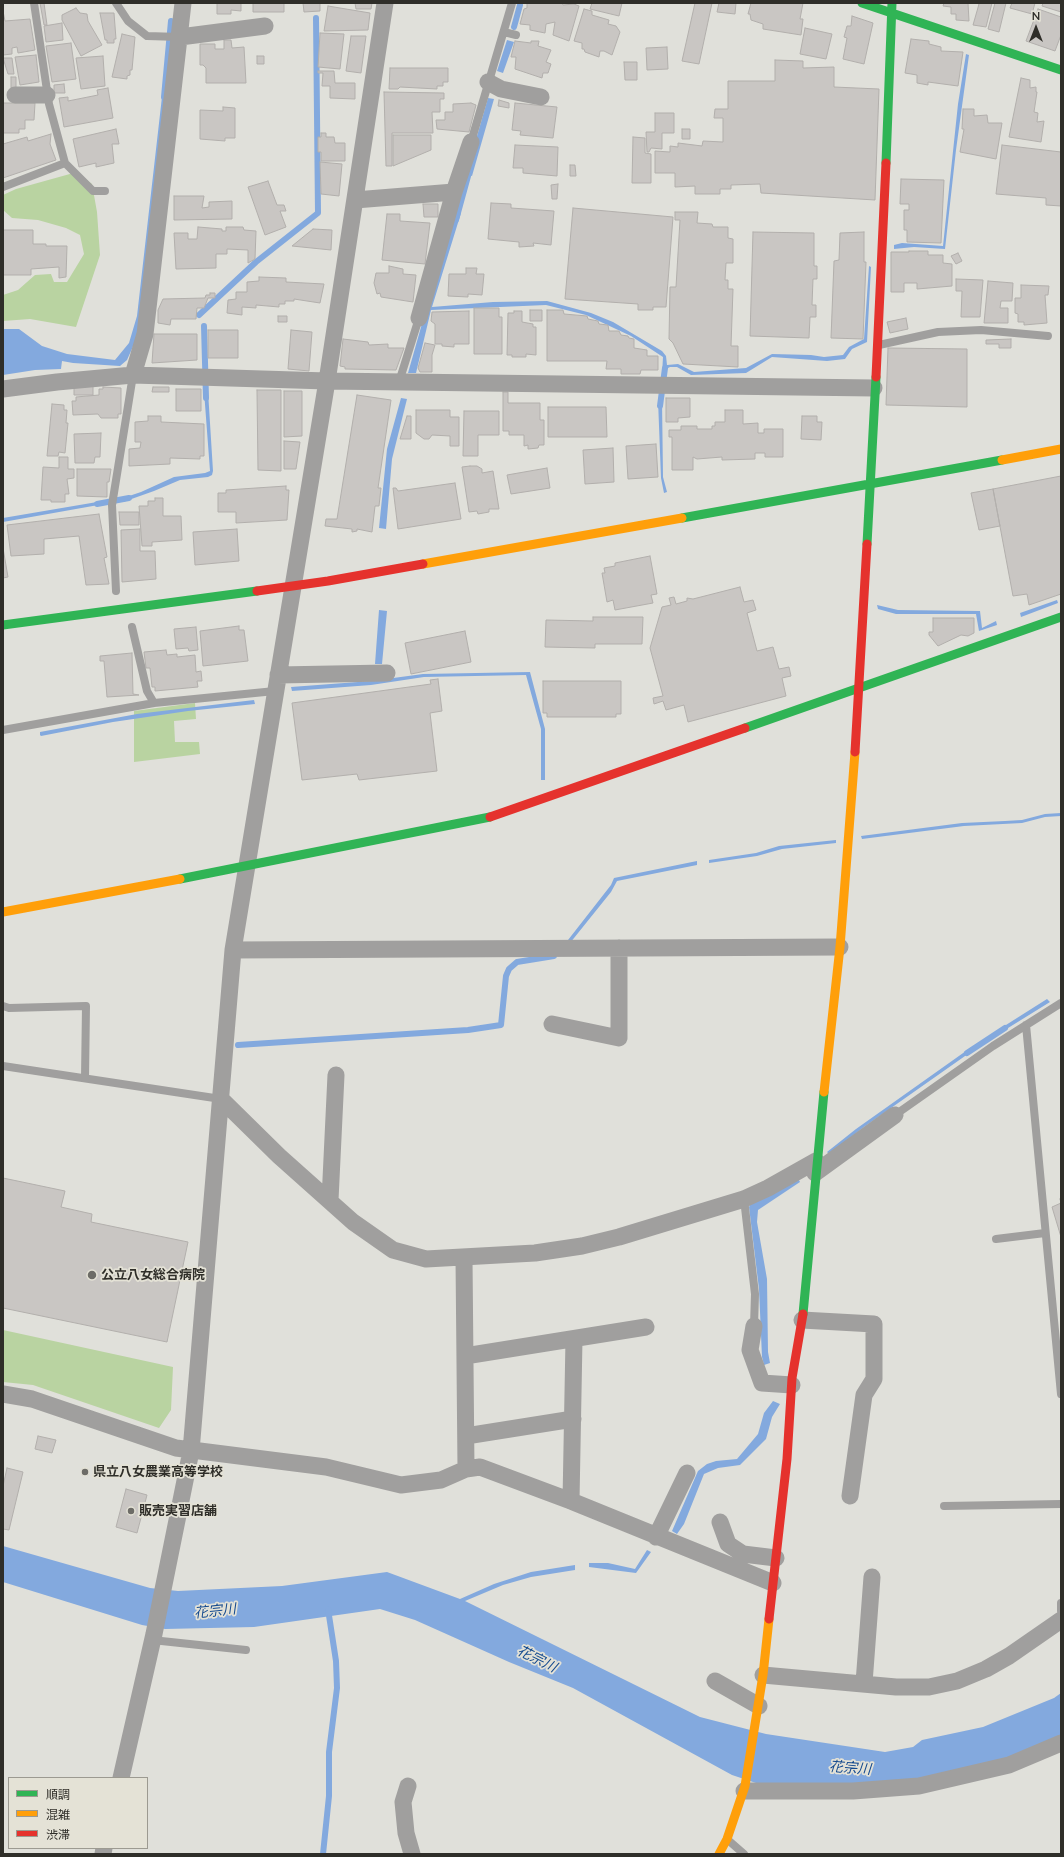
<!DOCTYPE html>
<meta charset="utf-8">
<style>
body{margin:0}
#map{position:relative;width:1064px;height:1857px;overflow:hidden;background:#e0e0da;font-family:Lato,"Noto Sans JP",sans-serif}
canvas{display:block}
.frame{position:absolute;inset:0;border:4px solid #2f2e29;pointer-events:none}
.legend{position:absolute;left:8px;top:1777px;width:140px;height:72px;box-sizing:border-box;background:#e4e2d6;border:1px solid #9c9a91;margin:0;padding:5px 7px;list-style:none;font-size:12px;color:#2f2e29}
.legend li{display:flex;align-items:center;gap:8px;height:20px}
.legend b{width:20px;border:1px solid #9c9a91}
.north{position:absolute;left:1016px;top:8px;width:40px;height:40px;-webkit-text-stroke:3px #e4e2d6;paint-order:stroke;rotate:0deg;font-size:11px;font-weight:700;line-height:16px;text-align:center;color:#2f2e29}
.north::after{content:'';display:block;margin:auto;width:14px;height:18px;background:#2f2e29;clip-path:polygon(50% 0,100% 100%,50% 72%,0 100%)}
</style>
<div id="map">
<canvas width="1064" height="1857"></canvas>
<div class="frame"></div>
<ul class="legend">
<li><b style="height:5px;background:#30b455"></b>順調</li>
<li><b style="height:5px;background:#ff9f0a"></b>混雑</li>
<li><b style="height:5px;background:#e5322d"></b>渋滞</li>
</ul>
<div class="north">N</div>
</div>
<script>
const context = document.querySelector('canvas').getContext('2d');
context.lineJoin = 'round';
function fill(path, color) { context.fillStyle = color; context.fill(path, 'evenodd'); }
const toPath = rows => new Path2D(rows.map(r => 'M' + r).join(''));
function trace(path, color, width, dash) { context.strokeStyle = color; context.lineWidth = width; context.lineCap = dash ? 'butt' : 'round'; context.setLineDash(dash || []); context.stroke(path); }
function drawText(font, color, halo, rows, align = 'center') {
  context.font = font + ' Lato,"Noto Sans JP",sans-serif'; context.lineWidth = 3.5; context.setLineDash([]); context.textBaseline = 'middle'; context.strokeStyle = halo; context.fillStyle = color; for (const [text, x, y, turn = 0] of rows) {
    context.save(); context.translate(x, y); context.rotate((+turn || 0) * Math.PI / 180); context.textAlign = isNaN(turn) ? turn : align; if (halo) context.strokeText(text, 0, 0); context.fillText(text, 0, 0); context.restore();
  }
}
fill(toPath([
 [77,172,92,184,97,212,100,255,76,327,30,319,3,321,3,295,18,290,35,275,51,274,54,282,67,282,84,254,80,235,66,228,38,220,12,218,3,210,3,195,16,189],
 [195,703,196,719,174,721,175,742,199,742,200,754,134,762,134,711],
 [3,1330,173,1367,171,1410,159,1428,33,1385,3,1382]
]), '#b9d3a1');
fill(toPath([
 [507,40,514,42,503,73,497,71],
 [966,54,969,55,956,150,945,249,914,247,894,249,894,245,902,243,943,246,958,104],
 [163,88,166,89,142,313,135,342,127,360,120,366,73,363,62,361,61,369,35,370,3,375,3,329,19,329,42,346,67,354,115,360,129,343,137,316],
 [488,98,494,99,472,176,466,174],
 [454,211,461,213,432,307,493,302,547,301,591,313,613,322,662,351,666,356,667,365,678,364,694,372,746,368,772,354,811,355,824,357,843,355,849,347,864,339,869,266,871,267,867,342,852,349,845,359,827,361,772,357,746,373,691,375,677,367,670,367,666,369,665,375,662,375,663,357,631,336,586,315,546,305,431,310,416,373,408,373],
 [204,391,208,391,213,471,212,475,208,477,180,480,154,491,123,502,123,498,141,492,174,477,205,473,210,471],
 [401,398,407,399,392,459,386,529,379,528,387,449],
 [658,400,662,400,663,477,667,492,664,493,661,478],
 [103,501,104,504,3,522,3,518],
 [1057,600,1058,603,1021,617,1020,613],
 [877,605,898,610,980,611,982,628,996,621,997,625,979,631,976,614,896,614,878,609],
 [379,610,387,611,382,664,375,664],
 [530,672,545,729,545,780,541,780,541,729,526,675,424,677,371,685,292,691,291,687,371,681,423,674],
 [254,700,255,704,188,711,113,722,41,736,40,735,40,732,137,714],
 [1061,813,1061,816,1045,817,1022,823,964,826,862,839,861,836,962,823,1005,821,1022,820,1045,814],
 [836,840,836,843,782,849,757,856,709,863,709,860,756,853,779,846],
 [697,861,697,865,617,881,611,892,570,943,568,940,611,885,614,878],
 [1047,999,1050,1002,1000,1033,998,1030],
 [973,1046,975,1049,864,1127,829,1154,827,1152,856,1129],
 [797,1176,800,1182,758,1210,757,1222,767,1279,768,1352,770,1363,764,1365,762,1357,759,1289,749,1207,751,1203],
 [773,1401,780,1404,772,1417,766,1439,740,1465,718,1468,704,1474,684,1524,677,1534,672,1531,698,1471,707,1464,716,1461,737,1459,758,1434,764,1413],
 [3,1546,150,1588,178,1591,282,1586,387,1572,460,1599,494,1584,531,1572,575,1565,575,1570,531,1577,503,1585,465,1601,700,1717,766,1734,885,1752,913,1747,922,1740,983,1727,1054,1698,1061,1693,1061,1737,1000,1762,895,1783,762,1785,732,1775,573,1688,509,1662,415,1620,380,1609,254,1627,165,1629,142,1625,3,1582],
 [647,1550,651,1552,636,1573,589,1567,589,1563,608,1563,635,1569]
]), '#83a9de');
trace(toPath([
 [514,27,520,5],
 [164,97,171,21],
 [456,220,470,169],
 [199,315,256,262,318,213,316,18],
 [204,326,206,398],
 [660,406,665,368],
 [97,504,129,498],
 [238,1045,468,1030,501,1025,506,976,509,969,517,962,554,956],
 [967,1053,1005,1028],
 [323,1854,329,1796,329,1752,337,1688,336,1661,328,1609]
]), '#83a9de', 6);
const building = toPath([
 [40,3,44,3,47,25,44,25,40,3],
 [217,3,241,3,241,11,231,10,231,14,217,14,217,3],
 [253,3,284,3,284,12,253,12,253,3],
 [303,3,320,3,320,11,304,12,303,3],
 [355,3,372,3,371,9,356,9,355,3],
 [527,3,562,3,563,5,574,4,579,6,569,41,553,35,555,22,546,24,545,33,530,30,530,25,520,24,524,9,527,8,527,3],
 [592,3,622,3,619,16,590,9,592,3],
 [695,3,712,3,699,64,682,61,695,3],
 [719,3,736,3,735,14,717,12,719,3],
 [751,3,803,3,800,19,803,19,801,35,763,29,763,24,751,20,750,14,748,14,751,3],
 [944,3,968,3,969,21,956,20,956,14,951,14,951,7,943,6,944,3],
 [976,3,992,3,986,27,973,25,979,4,976,3],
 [995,3,1006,3,999,32,988,29,995,3],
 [1012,3,1035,3,1032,14,1010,8,1012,3],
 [1043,3,1061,3,1061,12,1042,6,1043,3],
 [328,6,370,13,368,30,324,31,328,6],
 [76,8,80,13,87,14,88,21,102,45,81,56,62,20,62,15,76,8],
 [584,9,592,11,592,15,609,20,608,24,616,26,620,32,612,55,604,51,600,51,599,57,585,52,584,49,582,49,582,43,574,41,584,9],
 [1038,9,1061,17,1061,35,1055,51,1026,41,1038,9],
 [3,11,5,21,30,19,35,50,18,53,17,47,12,48,12,54,3,55,3,11],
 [100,13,114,13,116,39,114,39,114,43,107,43,107,40,105,40,100,13],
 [852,16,873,23,864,64,843,59,847,38,844,37,847,26,851,26,852,16],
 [62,23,63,40,46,42,44,26,62,23],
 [805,28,832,34,826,59,800,54,805,28],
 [320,33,344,34,340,69,318,67,320,33],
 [122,34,135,37,132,70,130,70,130,75,127,76,127,79,112,77,122,34],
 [351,36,366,36,361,73,346,71,351,36],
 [911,39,929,41,929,44,941,47,941,51,963,52,958,86,928,82,928,85,917,83,917,75,905,73,911,39],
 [224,40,231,40,232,48,244,47,246,83,206,83,206,68,203,65,200,65,200,44,215,44,215,49,224,49,224,40],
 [515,41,531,43,531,41,539,41,538,46,551,50,546,62,551,64,548,73,543,73,542,78,515,69,516,57,511,57,515,41],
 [71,43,76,79,52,82,46,46,71,43],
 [667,47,668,69,647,70,646,48,667,47],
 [36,55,39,82,20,85,15,57,36,55],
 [103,56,105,86,81,89,76,58,103,56],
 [257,56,264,56,264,64,257,64,257,56],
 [3,58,12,58,14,74,8,74,3,58],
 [775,60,803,61,803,68,834,67,834,87,879,89,875,200,761,193,760,184,731,185,731,189,720,189,720,194,695,194,695,186,675,187,675,173,655,173,655,151,670,152,670,146,678,147,678,143,702,146,703,141,723,142,723,118,714,118,715,109,728,109,728,81,775,81,775,60],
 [624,62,637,62,637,80,625,80,624,62],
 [390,68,448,68,448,82,443,82,443,86,437,86,437,89,400,87,398,89,389,89,390,68],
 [318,71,334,71,335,83,355,83,355,99,330,98,330,86,322,86,323,73,318,73,318,71],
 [11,77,16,77,16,90,11,90,11,77],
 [1021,78,1030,80,1030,88,1036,87,1036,92,1037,92,1034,112,1038,113,1037,122,1044,121,1041,142,1009,137,1021,78],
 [64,84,65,93,54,93,54,85,64,84],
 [108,88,113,118,64,127,59,98,68,97,68,101,98,95,97,90,108,88],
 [384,92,444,93,444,99,440,99,440,112,432,112,433,133,392,133,392,166,386,166,384,92],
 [499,100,509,103,509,108,498,106,499,100],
 [3,103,35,103,34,120,25,120,25,129,19,129,19,133,3,133,3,103],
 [471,103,476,105,469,132,437,129,436,120,445,120,445,112,453,112,453,104,471,103],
 [515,103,557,107,553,138,520,135,521,131,512,130,515,103],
 [223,107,235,108,235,138,225,138,225,141,200,139,200,110,223,111,223,107],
 [963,109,974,109,974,116,987,115,988,123,1002,123,996,159,960,152,964,129,962,129,963,109],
 [655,113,674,113,674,133,662,133,662,149,651,148,649,152,647,152,646,132,655,132,655,113],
 [116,129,119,144,112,144,114,163,96,167,96,163,79,167,73,139,116,129],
 [682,129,690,129,690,139,682,139,682,129],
 [321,133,326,133,326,137,334,137,335,143,345,143,345,161,321,161,321,152,318,152,318,137,321,137,321,133],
 [51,134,50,144,56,160,3,178,3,144,27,137,28,141,51,134],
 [393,135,431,135,431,150,393,166,393,135],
 [633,137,645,138,645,153,651,154,651,183,632,183,633,137],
 [515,145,558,147,557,176,523,173,523,168,513,168,515,145],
 [1002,145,1061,152,1061,206,1046,205,1046,198,996,194,1002,145],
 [320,162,342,164,339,196,321,194,320,162],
 [570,165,575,165,576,176,570,176,570,165],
 [901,179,944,180,941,243,907,242,907,230,904,230,904,210,909,210,909,204,900,204,901,179],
 [268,181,277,205,284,205,286,211,280,211,286,227,265,235,248,187,268,181],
 [558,184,557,199,552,199,551,185,558,184],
 [174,196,204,196,202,208,209,207,209,202,232,201,232,219,174,220,174,196],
 [491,203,511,204,511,208,554,211,551,245,533,243,534,246,519,247,519,242,488,239,491,203],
 [423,204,438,204,438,217,424,217,423,204],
 [573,208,673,217,666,307,653,307,653,310,638,310,638,304,565,299,573,208],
 [675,212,698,212,697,223,712,224,713,227,728,227,728,238,733,239,733,263,726,263,725,280,728,280,728,289,733,289,731,346,738,346,738,367,683,364,673,343,669,339,670,287,676,287,680,220,675,220,675,212],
 [387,214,400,214,400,221,430,223,425,264,382,260,387,214],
 [198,227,222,229,222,231,226,231,226,227,243,227,244,230,256,231,255,259,248,263,248,250,227,249,227,254,216,254,216,268,176,269,174,233,188,233,188,239,197,239,198,227],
 [313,229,332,230,331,250,292,246,313,229],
 [3,230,33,230,33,244,46,244,46,246,67,246,66,277,59,278,59,267,31,269,31,275,3,275,3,230],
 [753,232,814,233,814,266,817,266,817,279,813,279,812,305,816,305,816,317,810,317,809,338,750,336,753,232],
 [864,232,864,262,866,262,863,339,831,338,834,261,839,260,840,233,864,232],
 [909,251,928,251,928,255,943,255,943,263,952,264,952,286,917,289,917,283,904,283,904,292,891,292,891,252,909,252,909,251],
 [958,253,962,261,956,264,951,256,958,253],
 [389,266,403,269,403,274,416,275,413,302,381,297,380,293,377,294,374,283,376,273,389,273,389,266],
 [466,268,477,268,476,274,484,274,482,295,468,294,468,297,448,296,449,274,466,274,466,268],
 [259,277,286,278,286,282,324,284,320,303,294,299,294,301,285,301,285,304,279,304,279,307,256,305,256,308,242,307,242,315,227,313,228,300,236,299,236,292,247,292,247,282,259,281,259,277],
 [956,279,983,280,980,317,961,317,962,291,956,291,956,279],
 [988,281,1013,283,1012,301,1001,301,1000,308,1008,308,1008,323,984,323,988,281],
 [1021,285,1049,286,1048,295,1045,295,1047,323,1024,325,1024,322,1018,322,1018,314,1015,313,1015,298,1021,298,1021,285],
 [210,293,215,293,215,298,208,298,204,308,197,308,196,319,171,319,170,325,158,323,158,310,163,299,205,298,206,295,210,295,210,293],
 [474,308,499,308,499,317,502,317,502,354,474,354,474,308],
 [530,310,542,310,542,321,530,321,530,310],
 [547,310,563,310,564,314,587,316,588,319,598,321,599,324,608,325,609,331,619,331,621,335,628,336,629,338,634,339,634,348,647,350,647,356,658,356,658,370,641,370,640,374,621,374,621,369,606,369,607,361,547,361,547,310],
 [469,311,469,344,454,344,454,347,442,346,442,344,435,344,435,324,431,321,432,312,469,311],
 [514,311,522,311,522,322,533,324,533,327,536,327,536,355,526,354,526,357,512,357,512,355,507,355,508,313,514,313,514,311],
 [278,316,287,316,287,322,278,322,278,316],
 [906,318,908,329,890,333,887,322,906,318],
 [208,330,238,330,238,358,208,358,208,330],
 [291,330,312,332,309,371,288,369,291,330],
 [154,334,197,334,197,360,152,363,154,334],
 [343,339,368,342,369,345,388,344,388,348,404,348,396,370,345,369,345,367,340,366,343,339],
 [1011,339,1011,348,999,348,999,344,986,344,986,340,1011,339],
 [425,343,435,345,432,355,432,372,420,372,418,368,425,343],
 [888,348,967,349,967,407,886,405,888,348],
 [93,385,93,395,74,395,74,386,93,385],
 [103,387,121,388,121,414,118,414,118,418,101,418,98,414,73,415,72,401,76,401,76,397,99,395,99,389,103,389,103,387],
 [153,387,169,387,169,392,152,392,153,387],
 [176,389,201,389,201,411,176,411,176,389],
 [257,390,281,390,281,471,258,470,257,390],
 [284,391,302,391,302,436,284,437,284,391],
 [503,392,508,392,508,403,540,403,540,420,544,420,544,445,539,445,538,448,528,449,528,445,524,446,524,435,509,435,509,431,503,431,503,392],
 [357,395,391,400,378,488,381,488,379,506,375,506,372,532,357,529,357,531,352,532,352,529,325,526,326,519,337,519,357,395],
 [666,398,690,398,690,417,678,418,678,422,666,422,666,398],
 [52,404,64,405,64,410,67,410,66,423,68,423,65,453,59,452,58,456,47,456,52,404],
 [548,407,606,407,607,437,548,437,548,407],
 [416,410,450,410,450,417,459,417,459,446,450,446,450,436,432,435,429,439,424,439,416,433,416,410],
 [725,410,743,410,743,424,758,423,758,433,764,433,764,429,783,429,783,457,765,457,765,453,755,453,755,459,722,460,722,457,697,459,693,457,693,470,672,470,672,437,669,437,669,430,681,430,681,426,697,426,697,429,712,429,712,426,715,426,715,422,725,422,725,410],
 [464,411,499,411,499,435,478,435,478,456,463,456,464,411],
 [148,416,161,416,161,422,204,424,204,456,200,456,200,459,170,458,170,464,129,466,129,449,140,448,141,442,135,442,135,422,148,421,148,416],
 [407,416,411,416,411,439,400,439,407,416],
 [802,416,817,416,817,422,822,422,821,440,801,439,802,416],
 [101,433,100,457,95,457,94,463,75,463,74,434,101,433],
 [284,441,300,442,296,469,284,469,284,441],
 [656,444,658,477,628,479,626,446,656,444],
 [613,448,614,482,585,484,583,450,613,448],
 [59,457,68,457,68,469,74,469,74,478,67,479,69,494,65,494,65,502,51,502,51,500,41,500,43,467,59,468,59,457],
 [470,466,477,466,482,469,482,473,493,471,499,509,489,509,489,512,478,514,477,511,469,512,462,467,470,466],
 [547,468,550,488,511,494,507,475,547,468],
 [77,469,111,469,109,482,107,482,107,497,77,496,77,469],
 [1061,476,1061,594,1029,605,1027,594,1013,596,993,489,1061,476],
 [455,483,461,519,398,529,393,488,396,488,398,491,455,483],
 [286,486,286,490,289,490,287,520,236,523,236,512,218,512,218,493,226,493,226,490,286,486],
 [993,489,1000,526,979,530,971,493,993,489],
 [155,498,163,498,163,516,181,516,182,540,152,542,152,546,142,546,139,506,148,506,148,501,155,501,155,498],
 [119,512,139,512,139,525,120,525,119,512],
 [99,514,107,557,104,558,109,584,86,585,79,536,44,539,44,554,11,556,7,525,99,514],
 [140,529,140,551,155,551,156,579,122,582,121,530,140,529],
 [237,529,239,561,195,565,193,532,237,529],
 [3,548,8,577,3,578,3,548],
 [650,556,657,594,651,595,653,603,615,610,613,600,607,602,602,573,605,573,604,568,615,566,615,563,650,556],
 [740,587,744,602,753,600,756,610,747,613,757,651,773,647,779,669,789,667,791,676,782,678,786,696,688,722,684,705,666,710,663,701,654,704,653,698,663,696,650,648,662,607,671,605,669,598,674,597,676,604,687,601,687,598,693,599,740,587],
 [593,617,643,617,642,644,595,644,595,648,545,647,546,620,593,621,593,617],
 [933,618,974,618,974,633,968,636,961,635,938,646,929,635,929,632,933,632,933,618],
 [239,626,239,630,244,630,248,661,203,666,200,631,239,626],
 [196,627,198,650,189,651,188,648,176,649,174,629,196,627],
 [465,631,471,662,411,674,405,643,465,631],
 [166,650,167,655,177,654,177,657,195,655,196,672,201,671,202,681,197,681,198,687,155,691,155,687,152,687,150,668,146,668,144,652,166,650],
 [132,653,133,694,139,695,107,697,104,661,100,661,100,656,132,653],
 [438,679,442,711,430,713,437,771,359,780,357,774,302,780,292,703,431,684,430,680,438,679],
 [543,681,621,681,621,714,616,714,616,717,547,717,547,713,543,713,543,681],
 [3,1178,65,1191,61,1207,92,1214,91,1222,188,1242,167,1342,3,1308,3,1178],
 [1060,1199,1061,1199,1061,1237,1052,1207,1061,1203,1060,1199],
 [38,1436,56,1440,52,1453,35,1449,38,1436],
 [7,1468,23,1472,9,1530,3,1529,3,1486,7,1468],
 [126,1489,147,1495,137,1533,116,1527,126,1489]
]);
fill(building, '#c9c6c3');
trace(building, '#b2afac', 1);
trace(toPath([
 [34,3,49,104,65,163,93,191,105,191],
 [116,3,128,21,147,36,180,37],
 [504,32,516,35],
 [471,142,512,3],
 [3,187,65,163],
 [879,345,938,332,981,330,1048,336],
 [399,382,419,318],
 [116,591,112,505,133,375],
 [132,627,147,691,154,703],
 [3,730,154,703,275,691],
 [3,1006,9,1008,86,1006,85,1078],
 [1026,1025,1061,1394],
 [3,1066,221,1099],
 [895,1115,993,1046,1061,1003],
 [744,1199,755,1294,754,1326],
 [996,1239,1045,1233],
 [944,1506,1061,1504],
 [1061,1611,1061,1603],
 [152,1640,246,1650],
 [728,1840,744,1854]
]), '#a09f9e', 8);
trace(toPath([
 [180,37,265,26],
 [488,82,501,89,541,97],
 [15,95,47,95],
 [355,200,454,192],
 [419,318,454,192,471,142],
 [133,375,145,334,183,3],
 [3,389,57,382,133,375,327,381,874,388],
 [278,675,387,673],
 [233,950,840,947],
 [552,1024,619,1038,619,948],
 [221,1099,279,1156,353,1222,393,1250,426,1259,535,1253,582,1246,619,1237,744,1199,768,1188,816,1161],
 [815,1173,895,1115],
 [330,1200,336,1075],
 [464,1258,466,1469],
 [802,1320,874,1324,874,1379,864,1395,850,1496],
 [754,1326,750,1350,762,1383,792,1385],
 [465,1356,646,1327],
 [3,1394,32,1399,176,1448,326,1467,401,1485,441,1480,466,1469,480,1467,571,1501,773,1583],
 [466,1436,573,1419],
 [571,1501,574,1339],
 [720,1522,728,1544,743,1554,776,1558],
 [656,1537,687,1473],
 [763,1675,896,1687,929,1687,957,1681,986,1669,1009,1656,1061,1620],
 [715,1681,759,1706],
 [864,1683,872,1577],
 [121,1778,154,1634,191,1451,233,950,327,381,385,3],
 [408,1786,403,1802,406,1833,412,1854],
 [744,1791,853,1791,919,1786,1009,1765,1061,1743],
 [103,1854,104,1848]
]), '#a09f9e', 17);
trace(toPath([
 [862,3,1061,70],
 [886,163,892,3],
 [682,518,1002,460],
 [867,544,876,377],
 [3,625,257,591],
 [745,728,1061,617],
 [180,879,490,817],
 [803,1314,824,1092]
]), '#30b455', 9);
trace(toPath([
 [1002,460,1061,449],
 [423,564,682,518],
 [3,912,180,879],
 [824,1092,840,947,855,752],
 [719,1854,727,1839,745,1786,763,1675,769,1619]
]), '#ff9f0a', 9);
trace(toPath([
 [876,377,886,163],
 [257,591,328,581,423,564],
 [855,752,867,544],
 [490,817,745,728],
 [769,1619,787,1459,792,1378,803,1314]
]), '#e5322d', 9);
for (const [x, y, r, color] of [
 [92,1275,5,"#6d6c67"],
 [85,1472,4,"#6d6c67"],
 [131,1511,4,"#6d6c67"]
]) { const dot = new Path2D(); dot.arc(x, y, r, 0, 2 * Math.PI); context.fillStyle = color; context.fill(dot); trace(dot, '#e4e2d6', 1.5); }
drawText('bold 13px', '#2f2e29', '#e4e2d6', [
 ["公立八女総合病院",101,1275],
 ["県立八女農業高等学校",93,1472],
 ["販売実習店舗",139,1511]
], 'left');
drawText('italic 14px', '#144a8f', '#e4e2d6', [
 ["花宗川",215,1611,-6],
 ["花宗川",537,1659,26],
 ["花宗川",850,1768,4]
]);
</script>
